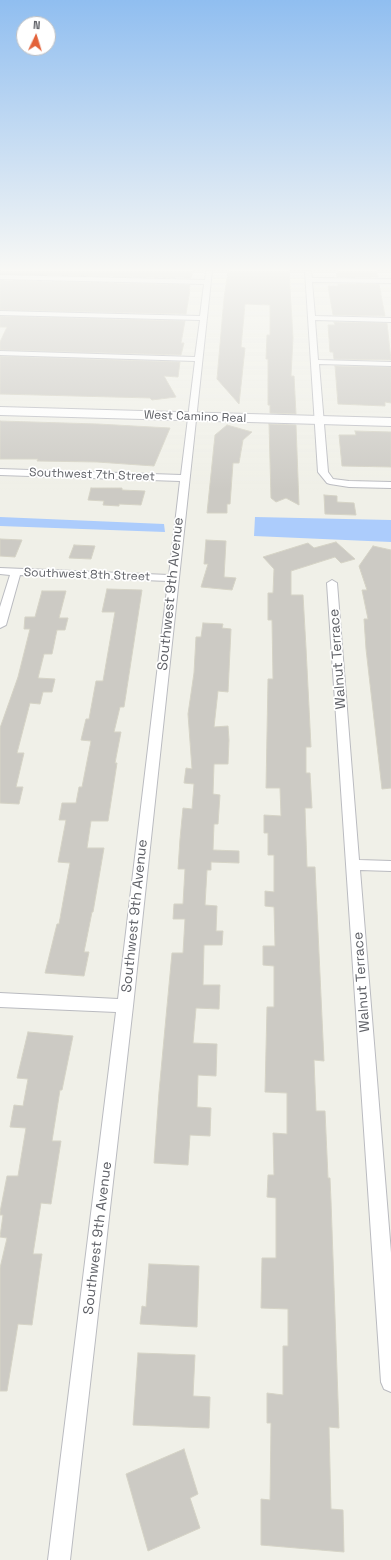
<!DOCTYPE html>
<style>
body{margin:0}
#map{position:relative;width:391px;height:1560px;overflow:hidden;background:#f0f0e8;font-family:"Space Grotesk",sans-serif}
canvas{display:block}
.north{position:absolute;left:16px;top:16px;width:40px;height:40px;box-sizing:border-box;background:#fff;border:1px solid #bfc0c2;border-radius:50%;rotate:4deg;font-size:11px;font-weight:700;line-height:16px;text-align:center;color:#5f6167}
.north::after{content:'';display:block;margin:auto;width:14px;height:18px;background:#e3633b;clip-path:polygon(50% 0,100% 100%,50% 72%,0 100%)}
</style>
<div id="map">
<canvas width="391" height="1560"></canvas>
<div class="north">N</div>
</div>
<script>
const context = document.querySelector('canvas').getContext('2d');
context.lineJoin = 'round';
function fill(path, color) { context.fillStyle = color; context.fill(path, 'evenodd'); }
const toPath = rows => new Path2D(rows.map(r => 'M' + r).join(''));
function trace(path, color, width, dash) { context.strokeStyle = color; context.lineWidth = width; context.lineCap = dash ? 'butt' : 'round'; context.setLineDash(dash || []); context.stroke(path); }
function drawText(font, color, halo, rows, align = 'center') {
  context.font = font + ' "Space Grotesk",sans-serif'; context.lineWidth = 3.5; context.setLineDash([]); context.textBaseline = 'middle'; context.strokeStyle = halo; context.fillStyle = color; for (const [text, x, y, turn = 0] of rows) {
    context.save(); context.translate(x, y); context.rotate((+turn || 0) * Math.PI / 180); context.textAlign = isNaN(turn) ? turn : align; if (halo) context.strokeText(text, 0, 0); context.fillText(text, 0, 0); context.restore();
  }
}
fill(toPath([
 [0,517,164,524,165,532,0,526],
 [255,517,391,520,391,542,254,536]
]), '#acccfc');
const building = toPath([
 [0,271,193,271,191,278,0,274,0,271],
 [228,271,289,271,293,338,291,376,294,376,296,414,270,413,270,405,268,405,268,359,266,359,267,335,270,335,270,305,245,304,241,347,245,348,239,404,217,379,224,298,228,271],
 [337,271,376,271,378,277,337,277,337,271],
 [0,280,190,285,189,289,190,289,186,314,0,310,0,280],
 [338,284,379,284,385,316,333,315,328,286,338,286,338,284],
 [0,316,185,321,181,343,184,343,181,355,0,350,0,342,7,327,0,327,0,316],
 [334,322,387,323,391,360,334,359,333,352,330,352,328,325,335,325,334,322],
 [0,356,180,362,178,377,164,376,176,397,152,400,150,398,0,394,0,356],
 [335,366,391,367,391,403,385,402,385,406,338,404,335,366],
 [0,421,98,424,170,428,154,466,97,462,37,461,38,459,0,459,0,421],
 [269,424,296,425,299,505,286,498,276,502,271,498,269,424],
 [227,425,252,432,243,440,239,463,233,463,230,504,227,504,227,513,207,513,215,435,227,425],
 [355,431,391,432,391,467,342,466,339,435,356,435,355,431],
 [91,488,122,488,122,490,145,491,141,505,119,504,119,506,103,505,104,501,88,500,91,488],
 [324,495,337,496,337,502,354,503,356,515,325,514,324,495],
 [0,539,22,540,15,557,0,556,0,539],
 [206,540,226,541,224,577,236,578,232,590,201,587,208,564,204,564,206,540],
 [336,542,355,559,341,563,335,557,291,571,291,595,303,595,306,648,311,747,306,747,306,773,310,773,312,808,305,808,307,867,315,867,324,1061,314,1060,316,1111,325,1111,328,1178,330,1178,331,1201,339,1428,329,1427,331,1509,343,1510,344,1552,261,1545,261,1499,270,1500,271,1423,267,1423,267,1393,283,1395,283,1346,288,1346,288,1309,261,1308,262,1258,276,1258,276,1198,267,1197,268,1175,274,1175,273,1133,287,1134,287,1093,265,1092,267,1007,274,1007,274,966,263,965,263,946,275,946,274,907,265,906,265,891,274,892,274,855,268,855,268,833,264,833,264,815,281,816,280,788,266,788,268,679,273,679,272,620,268,620,268,593,273,593,274,569,263,557,308,543,314,548,336,542],
 [74,545,95,546,91,559,69,558,74,545],
 [373,546,391,550,391,788,382,789,366,649,364,619,368,619,362,590,367,590,359,566,373,546],
 [107,589,142,590,124,707,120,707,114,732,121,732,115,763,117,763,108,821,91,821,87,848,104,848,93,912,92,912,84,952,89,952,84,976,45,973,57,924,59,924,70,863,58,862,66,820,59,820,62,803,76,803,79,787,82,787,91,741,81,740,86,719,89,719,96,681,103,681,115,612,102,612,107,589],
 [42,591,66,591,59,618,68,618,65,630,57,630,52,654,44,654,38,678,55,679,52,692,43,692,40,704,30,703,17,753,24,753,16,787,23,787,19,804,0,803,0,728,18,677,30,629,24,629,25,617,35,617,42,591],
 [203,623,223,624,222,628,231,629,228,692,218,691,214,727,228,726,229,740,228,764,214,764,213,794,220,795,218,824,214,824,213,850,239,851,239,863,211,862,211,870,207,870,205,905,217,906,216,931,223,931,222,945,204,945,203,985,220,985,219,1009,196,1008,193,1043,217,1044,216,1076,198,1075,197,1107,211,1108,210,1136,190,1135,188,1165,154,1163,159,1092,172,953,183,953,185,919,173,919,174,904,183,904,185,869,178,869,180,839,183,808,192,809,194,784,184,783,186,768,192,769,188,714,194,673,196,637,201,637,203,623],
 [28,1032,73,1036,62,1090,60,1090,52,1141,61,1141,51,1204,41,1203,33,1254,42,1254,32,1325,18,1324,7,1391,0,1391,0,1268,7,1238,0,1237,3,1215,0,1215,0,1212,7,1176,18,1176,26,1128,10,1127,14,1105,23,1106,28,1079,17,1078,28,1032],
 [149,1264,199,1266,197,1327,140,1324,142,1306,146,1307,149,1264],
 [138,1353,195,1355,193,1396,210,1397,209,1428,133,1425,138,1353],
 [184,1449,198,1494,190,1498,200,1528,148,1551,126,1474,184,1449]
]);
fill(building, '#cccac4');
trace(building, '#d5d3c6', 1);
const street = toPath([
 [206,271,212,271,133,1006,70,1560,48,1560,116,1012,0,1007,0,993,118,999,168,581,20,575,6,625,0,628,0,607,10,575,0,574,0,568,169,575,180,481,0,475,0,469,181,475,195,361,0,355,0,351,195,357,200,320,0,315,0,311,200,316,204,284,0,279,0,275,205,280,206,271],
 [305,271,311,271,312,278,391,279,391,283,312,282,315,316,391,318,391,322,315,320,318,360,391,362,391,366,319,364,328,472,333,479,349,481,391,482,391,488,349,487,330,484,327,483,318,472,305,271],
 [332,580,337,583,359,860,391,861,391,871,360,870,391,1253,391,1392,384,1389,381,1382,327,583,332,580]
]);
const secondary = toPath([
 [0,407,391,418,391,426,0,415,0,407]
]);
trace(street, '#babbc0', 2);
trace(secondary, '#bbbcc2', 2);
fill(street, '#fff');
fill(secondary, '#fff');
const sky = context.createLinearGradient(0, 0, 0, 490);
sky.addColorStop(0, '#90bef0');
sky.addColorStop(0.55, '#f8f8f5');
sky.addColorStop(1, '#f8f8f500');
context.fillStyle = sky;
context.fillRect(0, 0, 391, 490);
drawText('12px', '#5f6167', '#fff', [
 ["West Camino Real",195,417,2],
 ["Southwest 7th Street",92,475,2],
 ["Southwest 8th Street",87,575,2]
]);
drawText('14px', '#5f6167', '#fff', [
 ["Southwest 9th Avenue",171,594,-84],
 ["Walnut Terrace",338,659,-94],
 ["Southwest 9th Avenue",135,916,-84],
 ["Walnut Terrace",362,982,-94],
 ["Southwest 9th Avenue",98,1238,-83]
]);
</script>
